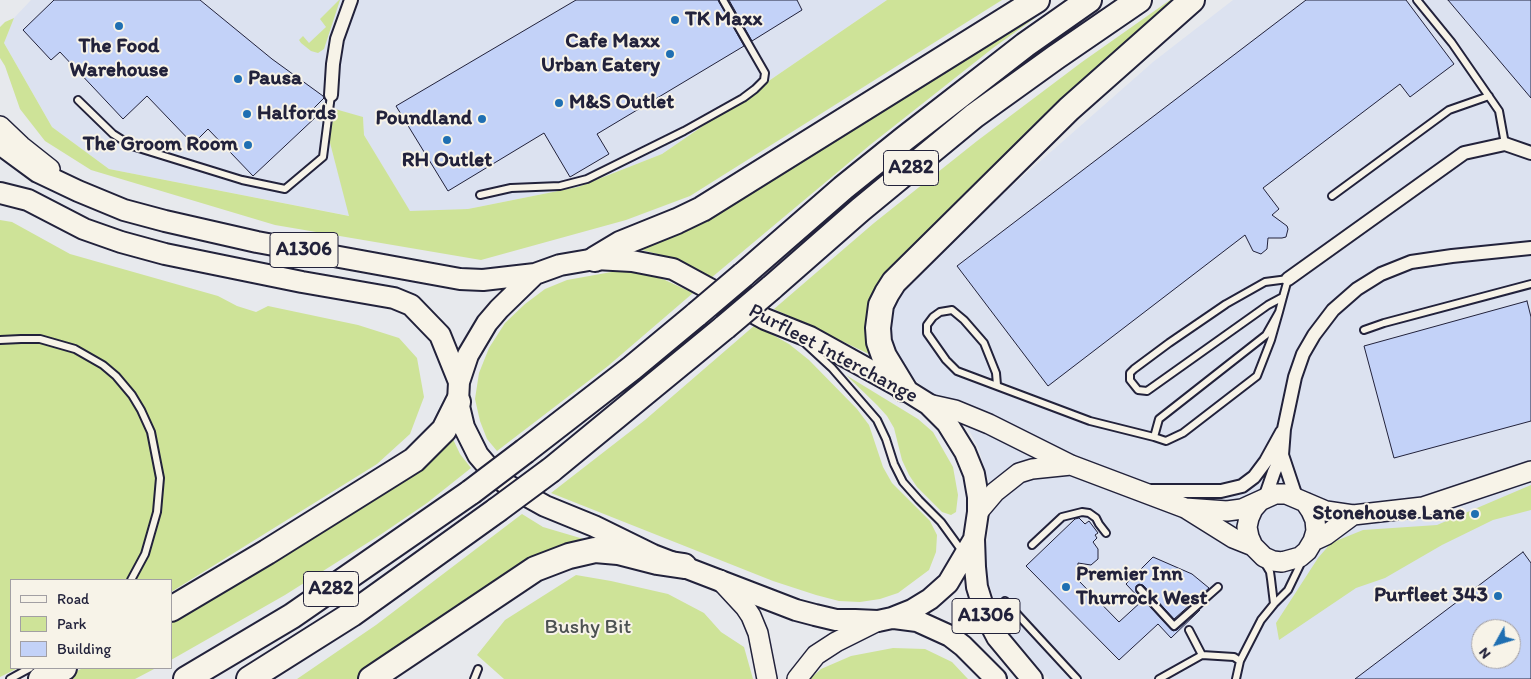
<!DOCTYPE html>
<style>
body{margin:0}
#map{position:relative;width:1531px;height:679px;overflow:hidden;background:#e7e9ed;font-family:Itim,sans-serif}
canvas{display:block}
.legend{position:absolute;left:10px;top:579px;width:162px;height:90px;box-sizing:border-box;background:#f7f3e8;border:1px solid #a29fa3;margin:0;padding:6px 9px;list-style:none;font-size:15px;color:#22223b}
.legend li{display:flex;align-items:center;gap:10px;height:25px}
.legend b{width:25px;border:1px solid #a29fa3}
.north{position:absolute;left:1471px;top:619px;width:50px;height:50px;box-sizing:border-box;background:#f7f3e8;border:1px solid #a29fa3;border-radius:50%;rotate:231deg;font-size:14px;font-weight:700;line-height:20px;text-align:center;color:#22223b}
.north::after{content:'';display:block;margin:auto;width:18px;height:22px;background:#1f6fb2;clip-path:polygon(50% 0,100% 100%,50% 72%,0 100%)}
</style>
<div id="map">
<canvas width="1531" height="679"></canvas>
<ul class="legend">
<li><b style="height:6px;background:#f7f3e8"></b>Road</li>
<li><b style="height:14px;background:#cee398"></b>Park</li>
<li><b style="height:14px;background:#c3d2f8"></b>Building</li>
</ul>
<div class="north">N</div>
</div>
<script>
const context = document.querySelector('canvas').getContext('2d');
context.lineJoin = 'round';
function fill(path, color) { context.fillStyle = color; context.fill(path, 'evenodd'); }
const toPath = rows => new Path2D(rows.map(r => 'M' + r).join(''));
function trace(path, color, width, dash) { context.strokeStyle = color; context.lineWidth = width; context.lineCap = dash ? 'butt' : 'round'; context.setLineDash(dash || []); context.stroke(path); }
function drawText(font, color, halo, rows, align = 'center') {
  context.font = font + ' Itim,sans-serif'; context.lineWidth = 4; context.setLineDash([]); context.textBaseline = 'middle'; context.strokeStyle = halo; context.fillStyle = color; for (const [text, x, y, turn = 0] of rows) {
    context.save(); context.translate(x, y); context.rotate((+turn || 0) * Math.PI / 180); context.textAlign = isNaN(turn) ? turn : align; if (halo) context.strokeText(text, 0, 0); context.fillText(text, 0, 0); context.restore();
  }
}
fill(toPath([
 [31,0,887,0,662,154,578,187,468,209,410,212,364,135,363,118,329,139,350,216,109,169,52,127,4,43,14,18],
 [1233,0,1531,0,1531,679,1049,679,1020,650,999,614,988,581,985,554,990,523,989,482,978,447,962,417,916,381,895,355,890,322,897,298,987,208,1153,62],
 [1481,629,1511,629,1511,659,1481,659]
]), '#dce2f0');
fill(toPath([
 [339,0,340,0,324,49,318,53,311,51,301,43,299,40,303,36,309,43,326,27,320,19],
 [887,0,1002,0,690,196,626,220,481,260,275,225,91,170,45,141,20,109,5,66,0,58,0,27,5,22,14,18,4,43,52,127,109,169,349,216,329,139,335,109,363,117,364,135,410,211,468,209,578,187,662,154],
 [1170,0,1183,0,889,275,871,353,869,354,774,309,874,223,977,141,1082,62],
 [1032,13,1035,18,993,48,870,145,711,278,687,264,665,256,642,250,639,248],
 [0,220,12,222,70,254,218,296,237,306,256,312,268,306,358,325,399,338,417,358,424,397,410,434,377,464,171,592,171,580,11,580,11,668,18,668,0,677],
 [617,271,643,273,665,280,693,293,608,366,497,451,487,439,480,421,475,399,479,373,489,348,505,323,525,304,545,289,567,280],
 [755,325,789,344,809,360,857,409,869,425,883,467,892,483,930,521,937,535,936,552,929,570,898,593,880,599,860,602,839,601,816,595,773,581,551,493,645,420],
 [846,375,918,419,933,432,953,467,958,495,956,512,951,515,942,512,917,487,909,475,902,460,894,428,887,416,877,405],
 [452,437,460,454,471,468,427,503,380,535,285,595,171,660,171,621,205,603,335,525,419,470],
 [1531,485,1531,510,1493,520,1442,545,1385,578,1356,588,1279,640,1276,623,1318,558,1331,543,1363,530,1437,525],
 [522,514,543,527,587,540,405,647,357,679,297,679,376,625],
 [576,575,611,581,668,594,704,613,721,632,744,647,753,679,504,679,477,655,505,620],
 [893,648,925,649,952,662,968,679,810,679,821,669,851,656],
 [83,668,156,668,135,679,60,679]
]), '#cee398');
const building = toPath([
 [54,0,200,0,272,59,323,96,324,98,313,109,318,115,253,176,208,129,193,144,147,96,123,119,60,52,51,60,23,30,54,0],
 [576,0,718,0,744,46,597,134,609,154,570,177,544,133,448,191,396,106,576,0],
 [729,0,797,0,802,10,752,41,729,0],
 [1306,0,1406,0,1454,64,1410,97,1400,84,1263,188,1279,209,1272,215,1287,226,1288,229,1286,237,1282,238,1268,238,1267,249,1261,254,1253,251,1245,235,1048,386,957,266,1306,0],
 [1448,0,1531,0,1531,98,1448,0],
 [1527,301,1531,317,1531,421,1394,458,1364,346,1527,301],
 [1079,518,1085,524,1089,521,1098,533,1095,535,1097,538,1093,542,1098,549,1098,559,1091,565,1078,563,1078,580,1119,622,1142,601,1126,584,1153,557,1192,574,1209,588,1174,619,1143,585,1139,584,1136,586,1136,592,1173,631,1177,630,1200,610,1171,638,1158,624,1119,660,1026,566,1075,519,1079,518],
 [1523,552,1531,563,1531,679,1355,679,1523,552],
 [1481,629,1511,629,1511,659,1481,659,1481,629]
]);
fill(building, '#c3d2f8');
trace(building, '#22223b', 1);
const lane = toPath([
 [1417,0,1452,43,1499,111,1505,144],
 [78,100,113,134,132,146,242,180,285,189,323,157,331,95],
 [480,195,511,188,560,186,587,179,684,131,743,98,755,89,764,80,765,73,723,0],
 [1332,196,1449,110,1489,96],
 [1279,312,1266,335,1159,419,1154,437,1166,441,1183,433,1257,376,1271,340,1279,312,1283,297,1288,279,1265,282,1226,304,1169,343,1134,369,1130,373,1130,380,1138,390,1147,391,1268,305,1283,297],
 [1364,330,1384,323,1531,284],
 [0,340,21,339,40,339,75,349,103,365,116,376,132,395,141,410,151,432,160,478,157,512,145,554,131,580],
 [806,344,832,368,877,420,886,439,894,464,903,482,919,500,941,522,962,551],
 [997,385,996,373,984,343,964,320,952,310,940,312,933,317,927,325,927,333,946,360,957,371,1090,421,1154,437],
 [1032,545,1062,517,1082,512,1089,513,1096,518,1099,524,1106,533],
 [1264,562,1270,572,1271,579,1274,604],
 [1140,589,1174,626,1218,587],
 [1005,601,1077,679],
 [1189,630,1202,655],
 [10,679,30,668],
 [474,679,478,669],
 [1159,679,1202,655,1234,657,1240,661],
 [1236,679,1240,661,1261,620,1274,604,1288,590,1303,559]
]);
const street = toPath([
 [331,95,333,64,337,39,351,0],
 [1288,279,1464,153,1505,144,1531,153],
 [1148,491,1221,491,1242,486,1254,477,1266,461,1282,432],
 [1296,497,1282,455,1284,429,1295,377,1303,354,1314,335,1333,310,1357,289,1381,274,1411,262,1452,256,1531,248],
 [1265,498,1274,472,1282,455]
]);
const secondary = toPath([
 [0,126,21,146,50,169],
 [928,404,955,410,989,424,1071,465,1185,508,1233,538,1253,546],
 [1260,501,1253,509,1249,518,1247,527,1249,537,1253,546,1264,557,1273,561,1282,562,1300,557,1307,551,1313,541,1316,531,1315,520,1311,511,1305,502],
 [1185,508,1227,511,1242,509,1275,494,1286,494,1326,511,1353,515,1423,507,1531,471],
 [978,512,995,492,1019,473,1032,469,1071,465],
 [1313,541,1326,535,1353,515],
 [720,580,745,607,751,616,758,633,767,679],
 [797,679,816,655,836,642,878,621]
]);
const primary = toPath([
 [0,144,38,172,78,191,124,210,165,221,257,242,460,279,483,280,535,274],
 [0,193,28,200,84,229,121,242,165,254,302,282,394,298,411,305,440,335,459,382],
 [595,259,632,261,673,269,765,319,810,337,904,389,928,404,947,423,965,452,974,474,978,497,978,512,974,539,948,583,930,599,912,610,892,618,878,621,855,620,836,620,815,615,796,610,653,555,594,526,545,506,509,486,495,475,478,455,464,427,458,402,459,382,468,355,487,323,499,309,535,274,560,265,595,259],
 [974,539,975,567,977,587,986,616,997,637,1032,679],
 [894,618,917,621,950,636,963,646,996,679]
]);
const highway = toPath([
 [595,259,620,244,677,221,702,209,1037,0],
 [743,275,843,188,904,139,1025,45,1089,0],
 [771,288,860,210,974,116,1056,57,1139,0],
 [904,389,884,356,879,342,878,328,881,305,887,293,894,282,1069,109,1192,0],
 [525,451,632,368,697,314],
 [551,470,725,327],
 [171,609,267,552,414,460,444,430,458,402],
 [41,679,64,668],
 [186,679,292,616,471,492],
 [249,679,352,614,497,510],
 [371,679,535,569,569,556,595,550,618,552,657,562,684,566]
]);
trace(lane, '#22223b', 10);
trace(street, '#22223b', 16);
trace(secondary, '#22223b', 22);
trace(primary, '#22223b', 24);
trace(highway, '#22223b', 28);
trace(lane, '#f7f3e8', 6);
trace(street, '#f7f3e8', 12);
trace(secondary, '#f7f3e8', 19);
trace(primary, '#f7f3e8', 20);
trace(highway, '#f7f3e8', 24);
const highwayBridge = toPath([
 [697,314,743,275],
 [725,327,771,288],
 [471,492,525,451],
 [497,510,551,470]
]);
trace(highwayBridge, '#22223b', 28, []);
trace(highwayBridge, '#f7f3e8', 24);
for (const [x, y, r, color] of [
 [675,20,5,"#1f6fb2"],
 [119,26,5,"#1f6fb2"],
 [670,54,5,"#1f6fb2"],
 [238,79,5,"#1f6fb2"],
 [559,103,5,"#1f6fb2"],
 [247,114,5,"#1f6fb2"],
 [482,119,5,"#1f6fb2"],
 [447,140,5,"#1f6fb2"],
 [248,145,5,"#1f6fb2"],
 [1475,514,5,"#1f6fb2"],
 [1066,587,5,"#1f6fb2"],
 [1498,596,5,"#1f6fb2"]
]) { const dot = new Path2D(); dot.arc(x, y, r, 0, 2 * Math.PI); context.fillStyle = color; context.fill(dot); trace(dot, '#f7f3e8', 2); }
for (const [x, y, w] of [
 [911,168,55],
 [304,250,68],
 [331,589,55],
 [986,616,68]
]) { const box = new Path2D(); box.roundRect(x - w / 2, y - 17.5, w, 35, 4); context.fillStyle = '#f7f3e8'; context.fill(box); trace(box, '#22223b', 1); }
drawText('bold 20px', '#22223b', null, [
 ["A282",911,168],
 ["A1306",304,250],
 ["A282",331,589],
 ["A1306",986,616]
]);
drawText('bold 21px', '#22223b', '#f7f3e8', [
 ["TK Maxx",685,20],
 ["Cafe Maxx",660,42,"right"],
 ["Urban Eatery",660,66,"right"],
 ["The Food",119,47,"center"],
 ["Warehouse",119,71,"center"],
 ["Pausa",248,79],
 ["M&S Outlet",569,103],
 ["Halfords",257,114],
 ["Poundland",472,119,"right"],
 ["The Groom Room",238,145,"right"],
 ["RH Outlet",447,161,"center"],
 ["Stonehouse Lane",1465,514,"right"],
 ["Premier Inn",1076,575],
 ["Thurrock West",1076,599],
 ["Purfleet 343",1488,596,"right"]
], 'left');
drawText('21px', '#22223b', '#f7f3e8', [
 ["Purfleet Interchange",833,354,28]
]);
drawText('21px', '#4d5252', '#f7f3e8', [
 ["Bushy Bit",588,628]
]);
</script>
